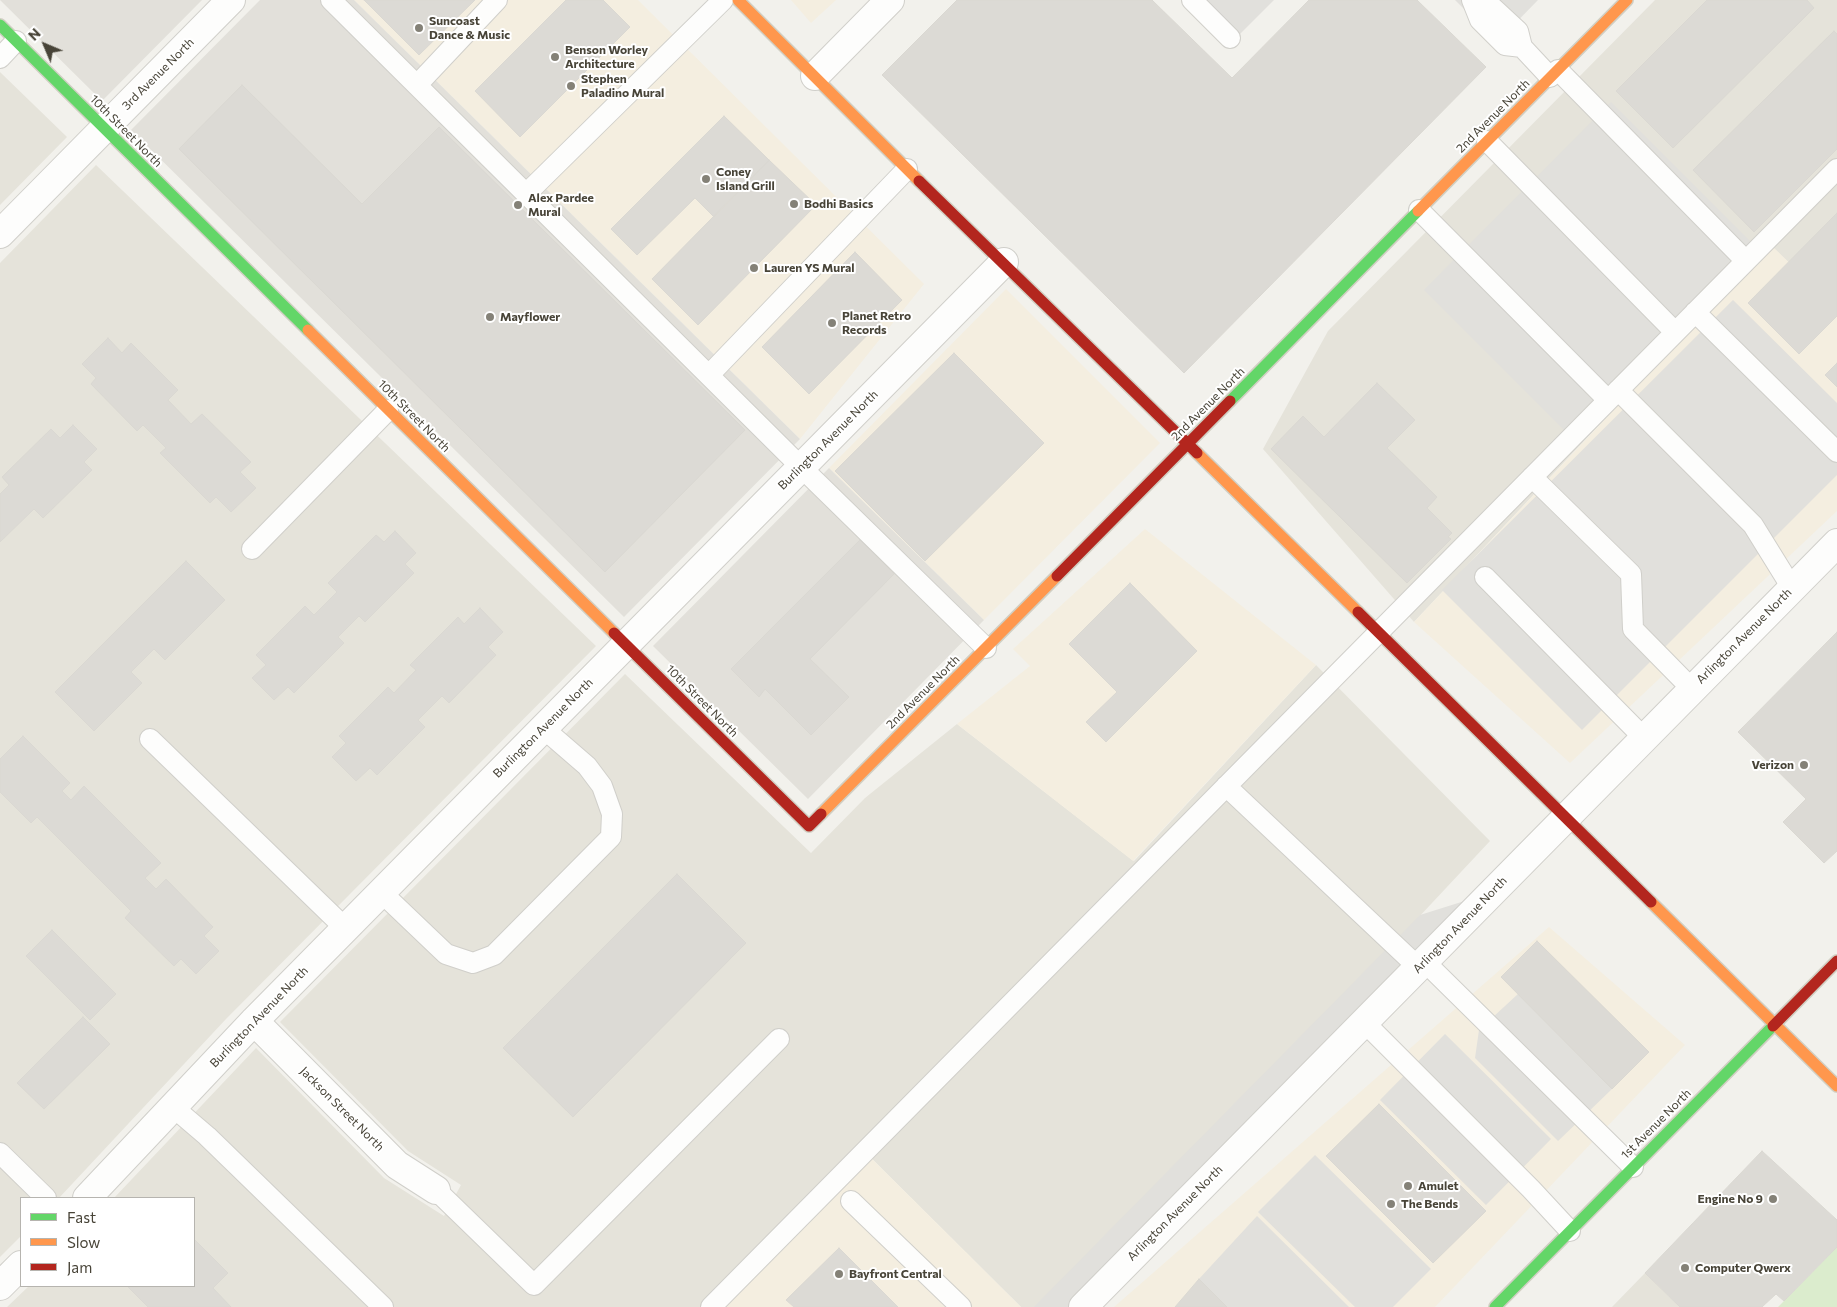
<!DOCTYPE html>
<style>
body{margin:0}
#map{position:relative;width:1837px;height:1307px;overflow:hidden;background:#f2f1ec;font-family:Commissioner,sans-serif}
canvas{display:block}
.legend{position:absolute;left:20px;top:1197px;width:175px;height:90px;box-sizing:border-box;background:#fff;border:1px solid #b6b4af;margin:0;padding:6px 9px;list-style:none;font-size:15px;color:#484438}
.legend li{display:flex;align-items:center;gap:10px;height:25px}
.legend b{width:25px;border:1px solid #b6b4af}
.north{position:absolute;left:20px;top:20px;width:50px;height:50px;-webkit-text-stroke:4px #fff;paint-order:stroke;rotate:315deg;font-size:14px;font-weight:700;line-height:20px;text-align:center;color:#484438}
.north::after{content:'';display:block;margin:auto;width:18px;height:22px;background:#484438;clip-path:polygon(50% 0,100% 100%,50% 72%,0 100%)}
</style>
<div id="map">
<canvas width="1837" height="1307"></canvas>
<ul class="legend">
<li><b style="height:6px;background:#63d668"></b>Fast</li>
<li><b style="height:6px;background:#ff974d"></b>Slow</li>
<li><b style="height:6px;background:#b3261e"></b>Jam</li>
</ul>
<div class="north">N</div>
</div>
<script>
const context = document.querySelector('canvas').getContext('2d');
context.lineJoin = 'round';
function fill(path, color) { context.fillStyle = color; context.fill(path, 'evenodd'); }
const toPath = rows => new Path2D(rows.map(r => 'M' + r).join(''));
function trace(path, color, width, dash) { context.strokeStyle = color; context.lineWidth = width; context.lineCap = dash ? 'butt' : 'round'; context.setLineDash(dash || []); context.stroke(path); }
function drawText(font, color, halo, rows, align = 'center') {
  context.font = font + ' Commissioner,sans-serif'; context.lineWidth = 4; context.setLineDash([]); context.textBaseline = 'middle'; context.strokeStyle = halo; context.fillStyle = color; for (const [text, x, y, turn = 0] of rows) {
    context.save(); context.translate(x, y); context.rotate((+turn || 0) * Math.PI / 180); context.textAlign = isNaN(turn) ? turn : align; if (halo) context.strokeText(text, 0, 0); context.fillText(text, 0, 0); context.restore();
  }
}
fill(toPath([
 [1655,0,1837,0,1837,309,1769,244,1414,622,1263,449,1328,331],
 [0,72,67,137,0,205],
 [96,165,596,646,226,1019,59,1198,21,1198,21,1236,0,1257,0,263],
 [1316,665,1490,841,1054,1307,1021,1307,860,1147,707,1307,7,1307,29,1286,194,1286,194,1198,114,1198,256,1048,384,1178,444,1216,461,1185,408,1151,280,1022,625,674,811,853,865,798,957,724,1134,861],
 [1645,1273,1680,1307,1612,1307]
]), '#e5e3da');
fill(toPath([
 [354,0,638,0,924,284,800,439],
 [791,0,836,0,811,23],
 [1770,244,1837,309,1837,511,1570,763,1414,622],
 [1006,289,1160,443,984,620,829,468],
 [1145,529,1316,665,1133,861,957,724,1030,666,1013,649],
 [1549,927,1685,1045,1435,1307,1114,1307],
 [860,1147,1021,1307,707,1307]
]), '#f4eee0');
fill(toPath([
 [0,0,202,0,102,101],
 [260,0,354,0,800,439,624,617,131,130],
 [829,468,984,620,808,799,653,646]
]), '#e2e0da');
fill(toPath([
 [1837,1247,1837,1307,1778,1307,1784,1301]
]), '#dbeccd');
fill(toPath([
 [1187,0,1274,0,1231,43],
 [1455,0,1538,0,1497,42],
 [1611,102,1751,242,1564,430,1424,290],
 [1733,300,1837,403,1837,475,1582,730,1442,590],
 [1474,898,1069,1307,1034,1307,1420,915],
 [1518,994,1612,1089,1558,1141,1475,1058,1479,1030],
 [1445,1034,1551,1139,1486,1205,1380,1100],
 [1315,1155,1431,1269,1393,1307,1355,1307,1258,1212],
 [1257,1216,1349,1307,1227,1307,1199,1279]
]), '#e1e0dc');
const building = toPath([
 [364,0,475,0,419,55,364,0],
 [566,0,603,0,630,27,520,137,475,91,566,0],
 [957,0,1152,0,1232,78,1309,0,1417,0,1486,67,1184,373,882,75,957,0],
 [1707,0,1807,0,1814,8,1673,148,1616,91,1707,0],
 [1834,31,1837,34,1837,149,1754,232,1693,170,1834,31],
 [242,85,362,204,439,127,745,430,605,572,179,149,242,85],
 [724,116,769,160,714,217,695,198,637,255,611,229,724,116],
 [769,160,816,205,698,325,652,279,769,160],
 [1837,213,1837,316,1799,354,1748,303,1837,213],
 [855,252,902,300,809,394,762,347,855,252],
 [108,338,122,353,131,343,178,390,168,400,191,424,202,414,251,462,240,472,256,488,231,512,216,497,210,503,160,453,166,448,143,425,137,431,91,384,96,378,82,364,108,338],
 [954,353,1044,443,925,561,835,471,954,353],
 [1837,363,1837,387,1825,375,1837,363],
 [1377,383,1415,420,1387,448,1437,497,1427,508,1452,533,1448,537,1451,539,1407,583,1271,449,1303,416,1324,437,1377,383],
 [73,425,97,449,84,462,92,470,43,518,34,509,0,542,0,494,9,485,2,477,51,429,60,438,73,425],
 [395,531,416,553,405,564,414,573,365,622,359,616,338,637,344,643,294,693,288,687,274,700,252,678,266,665,256,655,305,606,314,615,337,592,328,583,376,535,384,542,395,531],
 [860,540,894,574,810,659,849,697,811,735,765,689,759,697,731,669,860,540],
 [186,561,225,600,165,660,154,649,131,672,142,683,94,731,55,692,186,561],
 [1130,583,1197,651,1106,742,1086,722,1117,692,1069,644,1130,583],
 [480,608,503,632,488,647,496,655,449,703,442,696,418,720,425,727,377,775,370,768,356,781,332,757,346,743,339,736,388,687,394,693,416,670,410,665,458,617,464,624,480,608],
 [1837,632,1837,851,1824,863,1783,822,1806,799,1738,732,1837,632],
 [23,736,70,783,62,791,71,800,84,786,161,863,145,878,156,889,166,879,213,927,204,936,219,951,196,974,181,959,174,966,125,918,131,911,37,817,31,823,0,792,0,759,23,736],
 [677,874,746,943,573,1117,503,1048,677,874],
 [52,930,116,994,90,1020,26,956,52,930],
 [1537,941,1649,1052,1612,1089,1501,977,1537,941],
 [83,1017,110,1044,44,1109,17,1083,83,1017],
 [1379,1104,1486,1211,1433,1263,1326,1156,1379,1104],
 [1762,1151,1837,1220,1837,1247,1784,1301,1776,1294,1762,1307,1680,1307,1645,1273,1762,1151],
 [194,1239,228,1273,213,1288,231,1307,148,1307,128,1287,194,1286,194,1239],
 [839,1248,898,1307,794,1307,786,1300,839,1248],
 [1199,1279,1227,1307,1175,1307,1199,1279]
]);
fill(building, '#dcdad5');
trace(building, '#dad8d2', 1);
const lane = toPath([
 [331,0,801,467,986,648],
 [1192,0,1230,38],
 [1472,0,1480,20,1505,45,1522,47],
 [1478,0,1492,7,1518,31,1522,47,1550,77],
 [0,58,16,41],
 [1558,70,1746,261],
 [417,85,497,0],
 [1487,141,1675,332],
 [526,194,723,0],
 [1419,210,1608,400],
 [1695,312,1837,452],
 [709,375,907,169],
 [1618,390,1753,525,1792,588],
 [1532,477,1631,574,1633,629,1692,689],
 [252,549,388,410],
 [1485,577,1644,738],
 [150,739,345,928],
 [1226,786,1418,967],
 [381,892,446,954,473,963,494,955,611,837,612,814,602,786,587,766,543,728],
 [1424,961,1633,1167],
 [1364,1022,1531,1189,1570,1231],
 [173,1107,207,1136,383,1307],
 [0,1153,46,1198],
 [436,1190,534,1285,779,1039],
 [851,1201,961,1307],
 [711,1307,1837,169]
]);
const street = toPath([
 [815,76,890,0],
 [0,234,231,0],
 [254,1021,397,1165,436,1190],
 [87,1198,254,1021,1004,262],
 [0,1286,21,1265],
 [1083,1307,1837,543]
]);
const fast = toPath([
 [0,25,308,330],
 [1230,401,1418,211],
 [1495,1307,1773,1026]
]);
const slow = toPath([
 [738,0,919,181],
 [1418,211,1627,0],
 [308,330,614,633],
 [1197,453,1358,612],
 [821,814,1057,576],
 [1651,902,1837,1086]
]);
const jam = toPath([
 [919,181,1197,453],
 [1057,576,1230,401],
 [1358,612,1651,902],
 [614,633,809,826,821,814],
 [1773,1026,1837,961]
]);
trace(lane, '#d0cfca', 22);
trace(street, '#d0cfca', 30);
trace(fast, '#d1cfc3', 14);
trace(slow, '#d1cfc3', 14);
trace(jam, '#d1cfc3', 14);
trace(lane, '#fdfdfc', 20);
trace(street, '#fdfdfc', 28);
trace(fast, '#63d668', 11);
trace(slow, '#ff974d', 11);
trace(jam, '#b3261e', 11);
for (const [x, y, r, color] of [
 [419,28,5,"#848177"],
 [555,57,5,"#848177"],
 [571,86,5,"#848177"],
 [706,179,5,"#848177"],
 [794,204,5,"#848177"],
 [518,205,5,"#848177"],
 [754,268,5,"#848177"],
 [490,317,5,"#848177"],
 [832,323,5,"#848177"],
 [1804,765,5,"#848177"],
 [1408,1186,5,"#848177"],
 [1773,1199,5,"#848177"],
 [1391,1204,5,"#848177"],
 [1685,1268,5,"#848177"],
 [839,1274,5,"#848177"]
]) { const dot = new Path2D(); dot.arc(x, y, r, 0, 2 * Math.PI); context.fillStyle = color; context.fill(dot); trace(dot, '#fff', 2); }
drawText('bold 12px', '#484438', '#fff', [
 ["Suncoast",429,21],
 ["Dance & Music",429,35],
 ["Benson Worley",565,50],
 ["Architecture",565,64],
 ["Stephen",581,79],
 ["Paladino Mural",581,93],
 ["Coney",716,172],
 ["Island Grill",716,186],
 ["Alex Pardee",528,198],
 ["Mural",528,212],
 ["Bodhi Basics",804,204],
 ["Lauren YS Mural",764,268],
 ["Planet Retro",842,316],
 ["Records",842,330],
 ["Mayflower",500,317],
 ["Verizon",1794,765,"right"],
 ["Amulet",1418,1186],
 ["Engine No 9",1763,1199,"right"],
 ["The Bends",1401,1204],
 ["Computer Qwerx",1695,1268],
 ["Bayfront Central",849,1274]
], 'left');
drawText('12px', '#484438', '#fff', [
 ["3rd Avenue North",158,74,-45],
 ["2nd Avenue North",1493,116,-45],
 ["10th Street North",126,131,45],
 ["2nd Avenue North",1208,404,-45],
 ["10th Street North",414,416,45],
 ["Burlington Avenue North",828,440,-45],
 ["Arlington Avenue North",1744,636,-45],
 ["2nd Avenue North",923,692,-45],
 ["10th Street North",702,701,45],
 ["Burlington Avenue North",543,728,-45],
 ["Arlington Avenue North",1460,925,-46],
 ["Burlington Avenue North",259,1017,-46],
 ["Jackson Street North",342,1109,45],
 ["1st Avenue North",1656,1124,-45],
 ["Arlington Avenue North",1175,1213,-45]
]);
</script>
